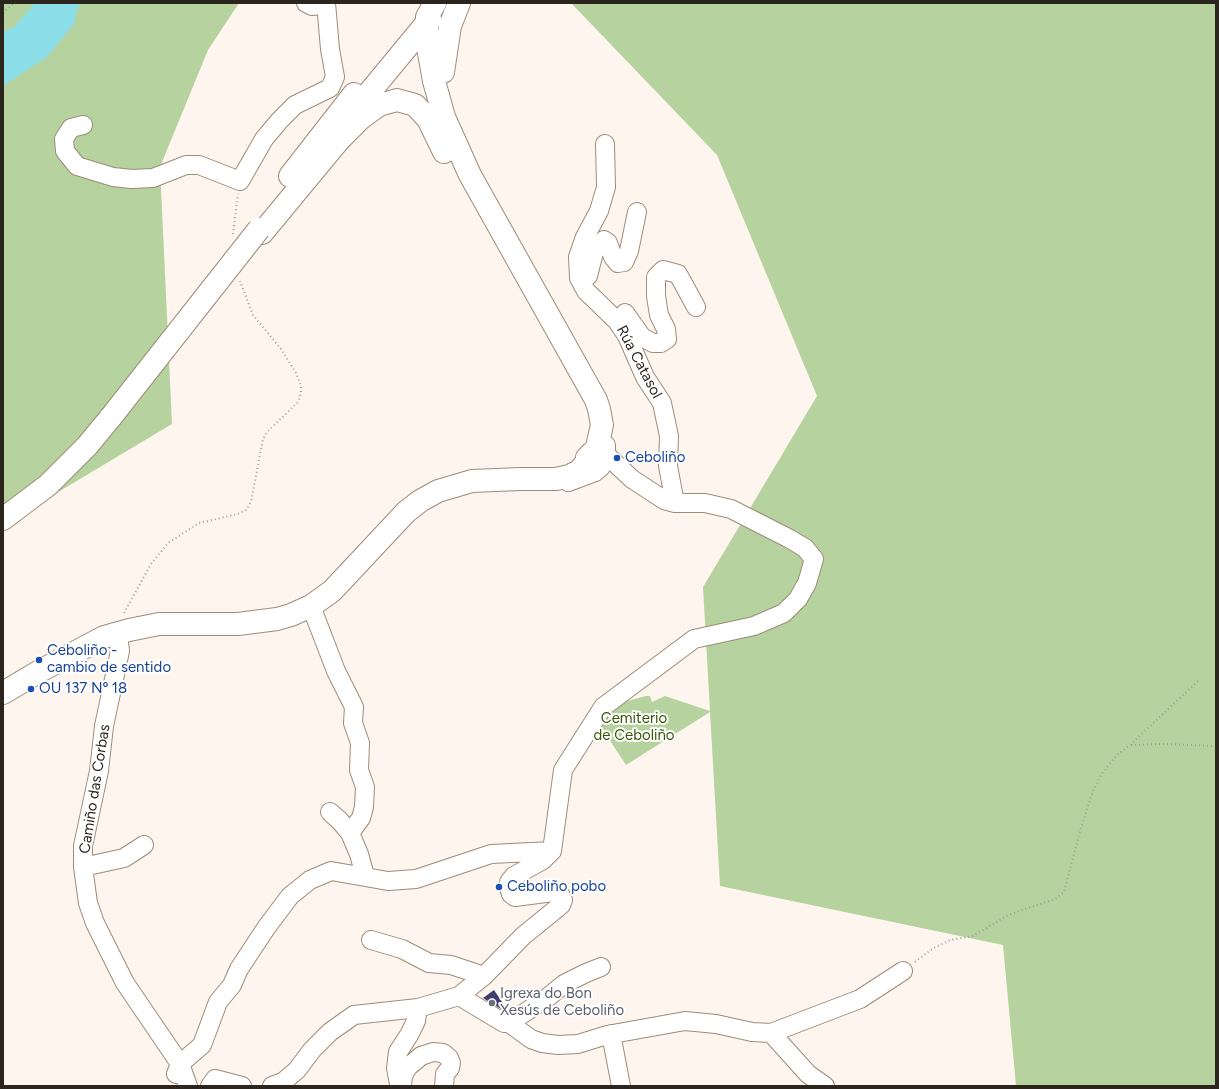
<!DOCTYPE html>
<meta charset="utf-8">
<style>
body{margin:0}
#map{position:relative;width:1219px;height:1089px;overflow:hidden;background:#fef6ee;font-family:Figtree,sans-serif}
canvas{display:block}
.frame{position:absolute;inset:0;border:4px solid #2c251e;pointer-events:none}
</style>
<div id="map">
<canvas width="1219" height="1089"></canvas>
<div class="frame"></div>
</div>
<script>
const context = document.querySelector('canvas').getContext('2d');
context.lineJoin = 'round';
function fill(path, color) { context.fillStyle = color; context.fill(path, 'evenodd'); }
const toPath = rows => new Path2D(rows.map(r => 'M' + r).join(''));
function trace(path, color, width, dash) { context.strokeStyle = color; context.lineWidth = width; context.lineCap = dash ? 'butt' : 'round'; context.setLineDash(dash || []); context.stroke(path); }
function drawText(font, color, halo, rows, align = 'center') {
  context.font = font + ' Figtree,sans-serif'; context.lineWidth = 4; context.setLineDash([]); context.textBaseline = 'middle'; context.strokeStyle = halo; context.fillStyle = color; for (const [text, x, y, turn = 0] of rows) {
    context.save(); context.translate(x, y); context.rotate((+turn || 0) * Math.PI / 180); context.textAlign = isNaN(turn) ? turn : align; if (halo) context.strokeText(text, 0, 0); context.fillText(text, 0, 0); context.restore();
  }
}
fill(toPath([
 [3,3,239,3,208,50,160,167,172,424,3,525],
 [571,3,1216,3,1216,1086,1016,1086,1003,945,720,886,710,712,626,765,599,724,620,703,646,696,650,696,652,702,665,696,710,711,703,587,817,396,717,155]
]), '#b6d29f');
fill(toPath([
 [35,3,79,3,74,24,47,57,3,86,3,32,14,27]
]), '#8bdee7');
fill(toPath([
 [494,990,508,1011,506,1012,483,998]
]), '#433c6e');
const minor = toPath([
 [306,3,312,6,325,4],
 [83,125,71,128,64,139,65,151,77,166,113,177,132,179,153,178,186,165,199,165,240,181,264,139,280,120,295,105,330,88,335,77,330,49,326,3],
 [605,144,606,187,599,211,585,237,578,257,579,278,586,291,617,321,627,336,645,377,662,403,669,436,668,466,675,503],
 [588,276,594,252,604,240,608,243,613,257,618,263,624,262,629,251,637,212],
 [625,313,642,337,653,343,661,343,667,339,666,329,659,315,656,296,656,277,663,270,678,274,696,307],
 [568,482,595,472,601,467,606,458,606,445],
 [311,606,336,671,354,707,353,723,360,743,359,770,365,787,364,807,361,818,350,833],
 [118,633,120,651,104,726,99,771,83,846,83,867,88,903,95,923,125,983,180,1064,188,1086],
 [330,812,340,821,350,833,359,854,365,876],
 [552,851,543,860,514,876,509,882,509,888,511,894,515,897,553,892,560,894,563,900,561,905,523,936,484,976,459,996,504,1023,509,1023,531,1039,542,1043,558,1045,578,1044,607,1035,685,1021,716,1024,752,1032,771,1033,860,999,903,971],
 [552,851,563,770,603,707,694,639,754,626,784,613,798,599,807,583,814,559,805,548,790,539,731,509,705,503,675,503,664,500,632,479,601,450,591,451,585,457],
 [83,867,124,858,144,845],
 [371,940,402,949,429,963,451,965,484,976],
 [509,1023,547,998,564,984,586,973,601,967],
 [771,1033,808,1074,825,1086],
 [611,1034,621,1086],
 [176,1074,180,1064,202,1045,218,1002,232,985,239,969,266,928,290,896,310,880,331,871,388,881,416,879,491,854,552,851],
 [399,1084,396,1068,398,1052,409,1035,416,1021,418,1008],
 [210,1086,215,1079,242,1086],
 [272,1086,283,1082,297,1070,312,1050,330,1032,354,1015,418,1008,459,996],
 [402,1086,403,1076,408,1067,421,1056,433,1052,443,1053,449,1058,451,1063,450,1068,445,1074,444,1086]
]);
const major = toPath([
 [443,72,450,26,459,3],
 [350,116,430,19],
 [290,176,354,94],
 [262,233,339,140,361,118,379,105,397,100,415,105,428,119,444,152],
 [3,519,48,485,87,446,111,417],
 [3,693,40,671,104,637,129,630,159,624,238,624,277,619,291,615,311,606,332,591,406,512,420,501,438,491,472,481,520,479,556,479,569,476,579,471,593,455,597,447,602,425,599,409,596,400,470,175,444,117,434,81,427,42,427,17,435,3]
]);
trace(minor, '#9d8b78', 20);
trace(major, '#9d8b78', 24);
trace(toPath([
 [3,13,14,3],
 [233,234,238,194],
 [124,613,151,564,168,543,199,523,238,514,246,510,251,502,263,439,268,431,298,402,301,393,301,386,296,373,281,349,253,315,240,281],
 [1131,745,1163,744,1216,746],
 [915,962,932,949,950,940,973,936,1008,915,1055,899,1064,892,1080,831,1093,791,1101,775,1117,755,1130,745,1199,680]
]), '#a39c94', 2, [1, 3]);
trace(minor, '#fff', 18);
trace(major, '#fff', 22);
const majorBridge = toPath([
 [111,417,259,229]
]);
trace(majorBridge, '#9d8b78', 24, []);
trace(majorBridge, '#fff', 22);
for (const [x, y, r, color] of [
 [617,458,4,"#1a4fb4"],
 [39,660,4,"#1a4fb4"],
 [31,689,4,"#1a4fb4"],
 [499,887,4,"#1a4fb4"],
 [492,1003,4,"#6b7280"]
]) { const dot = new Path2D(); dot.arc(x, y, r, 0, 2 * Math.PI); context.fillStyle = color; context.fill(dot); trace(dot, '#fff', 1.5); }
drawText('15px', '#2c251e', '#fff', [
 ["Rúa Catasol",639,362,62],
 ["Camiño das Corbas",95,789,-81]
]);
drawText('15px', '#164399', '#fff', [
 ["Ceboliño",625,458],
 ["Ceboliño -",47,651],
 ["cambio de sentido",47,668],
 ["OU 137 Nº 18",39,689],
 ["Ceboliño pobo",507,887]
], 'left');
drawText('15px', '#355703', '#fff', [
 ["Cemiterio",634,719],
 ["de Ceboliño",634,736]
]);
drawText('15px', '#5b616d', '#fff', [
 ["Igrexa do Bon",500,994],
 ["Xesús de Ceboliño",500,1011]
], 'left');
</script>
